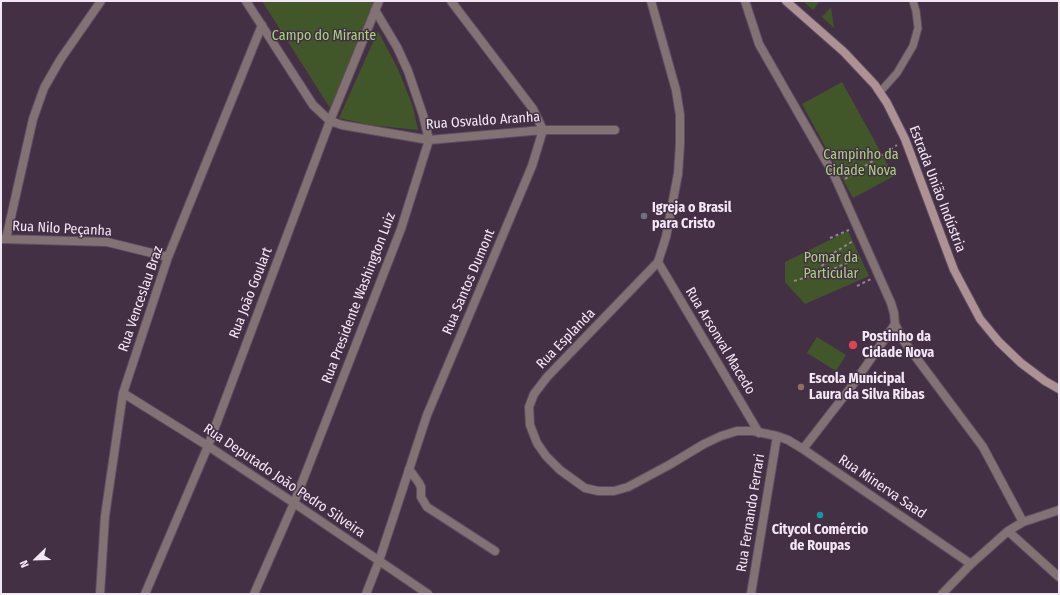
<!DOCTYPE html>
<meta charset="utf-8">
<style>
body{margin:0}
#map{position:relative;width:1060px;height:595px;overflow:hidden;background:#443045;font-family:"Fira Sans Condensed",sans-serif}
canvas{display:block}
.frame{position:absolute;inset:0;border:2px solid #f4e7f5;pointer-events:none}
.north{position:absolute;left:16px;top:539px;width:40px;height:40px;-webkit-text-stroke:3px #443045;paint-order:stroke;rotate:247deg;font-size:11px;font-weight:700;line-height:16px;text-align:center;color:#f4e7f5}
.north::after{content:'';display:block;margin:auto;width:14px;height:18px;background:#f4e7f5;clip-path:polygon(50% 0,100% 100%,50% 72%,0 100%)}
</style>
<div id="map">
<canvas width="1060" height="595"></canvas>
<div class="frame"></div>
<div class="north">N</div>
</div>
<script>
const context = document.querySelector('canvas').getContext('2d');
context.lineJoin = 'round';
function fill(path, color) { context.fillStyle = color; context.fill(path, 'evenodd'); }
const toPath = rows => new Path2D(rows.map(r => 'M' + r).join(''));
function trace(path, color, width, dash) { context.strokeStyle = color; context.lineWidth = width; context.lineCap = dash ? 'butt' : 'round'; context.setLineDash(dash || []); context.stroke(path); }
function drawText(font, color, halo, rows, align = 'center') {
  context.font = font + ' "Fira Sans Condensed",sans-serif'; context.lineWidth = 3; context.setLineDash([]); context.textBaseline = 'middle'; context.strokeStyle = halo; context.fillStyle = color; for (const [text, x, y, turn = 0] of rows) {
    context.save(); context.translate(x, y); context.rotate((+turn || 0) * Math.PI / 180); context.textAlign = isNaN(turn) ? turn : align; if (halo) context.strokeText(text, 0, 0); context.fillText(text, 0, 0); context.restore();
  }
}
fill(toPath([
 [262,1,374,1,369,16,330,108],
 [803,1,820,1,813,10],
 [831,7,834,28,822,17],
 [378,31,398,69,413,107,418,130,371,125,339,118],
 [842,82,894,176,853,198,802,104],
 [848,231,869,276,805,304,785,282,785,262],
 [817,337,846,355,836,371,807,353]
]), '#415729');
const lane = toPath([
 [880,92,897,73,913,46,918,28,916,11,913,1]
]);
const street = toPath([
 [246,1,313,105,330,121,342,125,429,140,543,130,615,130],
 [651,1,676,90,680,115,680,144,678,174,666,237,658,262,547,377,534,394,529,407,530,425,537,443,546,456,560,470,585,488,598,491,614,491,628,487,669,465,704,444,721,436,737,431,753,431,777,436,788,440,803,449,971,564],
 [745,1,759,44,835,177,891,303,894,313,895,324,903,340,983,447,1023,522],
 [2,239,107,242,168,257],
 [6,239,33,119,44,88,60,60,101,1],
 [658,262,759,433],
 [123,393,208,446,294,503,428,594],
 [803,449,852,386,895,324],
 [409,469,419,483,421,487,421,497,427,507,495,551],
 [1008,531,1059,577],
 [100,594,105,516,123,393,168,257,262,25],
 [145,594,208,446,330,121,379,1],
 [254,594,294,503,401,229,429,140,423,115,408,71,397,47,375,10],
 [366,594,379,561,427,415,532,166,543,130,533,109,451,1],
 [751,594,777,436],
 [942,594,971,564,1008,531,1023,522,1059,510]
]);
const secondary = toPath([
 [786,1,844,52,875,85,887,103,905,139,954,270,980,319,999,342,1021,363,1045,381,1059,389]
]);
trace(lane, '#604d61', 9);
trace(street, '#604d61', 10);
trace(secondary, '#604d61', 10);
trace(toPath([
 [845,179,897,145],
 [830,238,849,230],
 [823,272,822,266,832,254,853,241],
 [794,281,831,270,860,257],
 [857,286,871,279]
]), '#948395', 2, [3, 3]);
trace(lane, '#827273', 7);
trace(street, '#827273', 8);
trace(secondary, '#ac9293', 8);
for (const [x, y, r, color] of [
 [644,216,4,"#6b7280"],
 [853,345,5,"#e0444e"],
 [801,387,4,"#8d6e63"],
 [820,515,4,"#0f9aa8"]
]) { const dot = new Path2D(); dot.arc(x, y, r, 0, 2 * Math.PI); context.fillStyle = color; context.fill(dot); trace(dot, '#443045', 1.5); }
drawText('14px', '#a8d37b', '#443045', [
 ["Campo do Mirante",324,36],
 ["Campinho da",861,155],
 ["Cidade Nova",861,171],
 ["Pomar da",831,258],
 ["Particular",831,274]
]);
drawText('14px', '#f4e7f5', '#443045', [
 ["Rua Osvaldo Aranha",483,121,-4],
 ["Estrada União Indústria",937,189,69],
 ["Rua Nilo Peçanha",62,229,3],
 ["Rua Santos Dumont",469,282,-67],
 ["Rua João Goulart",251,293,-69],
 ["Rua Presidente Washington Luiz",359,298,-69],
 ["Rua Venceslau Braz",141,299,-71],
 ["Rua Esplanda",566,339,-46],
 ["Rua Arsonval Macedo",720,341,59],
 ["Rua Deputado João Pedro Silveira",284,481,34],
 ["Rua Minerva Saad",882,487,34],
 ["Rua Fernando Ferrari",751,513,-81]
]);
drawText('bold 14px', '#f4e7f5', '#443045', [
 ["Igreja o Brasil",652,208],
 ["para Cristo",652,224],
 ["Postinho da",862,337],
 ["Cidade Nova",862,353],
 ["Escola Municipal",809,379],
 ["Laura da Silva Ribas",809,395],
 ["Citycol Comércio",820,530,"center"],
 ["de Roupas",820,546,"center"]
], 'left');
</script>
